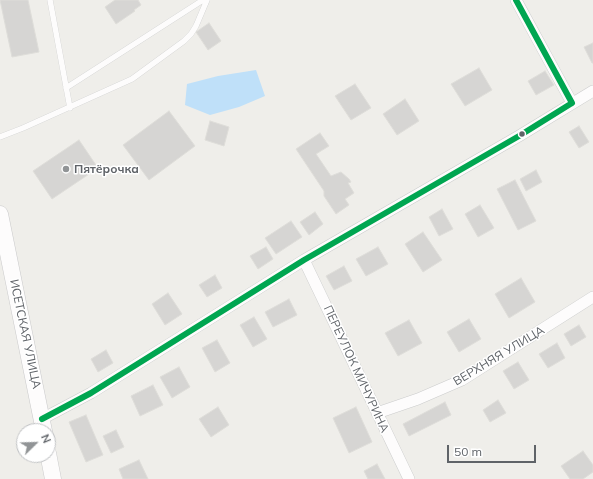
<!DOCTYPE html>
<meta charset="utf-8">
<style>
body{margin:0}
#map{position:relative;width:593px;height:479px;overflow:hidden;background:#efeeea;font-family:Mulish,sans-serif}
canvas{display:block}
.north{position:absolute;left:16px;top:423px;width:40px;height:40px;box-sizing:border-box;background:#fff;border:1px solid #bfc1c3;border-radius:50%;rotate:67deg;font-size:11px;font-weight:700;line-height:16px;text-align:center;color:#5f6368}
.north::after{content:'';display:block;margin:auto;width:14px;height:18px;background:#919496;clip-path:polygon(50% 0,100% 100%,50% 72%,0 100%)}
.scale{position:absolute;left:447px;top:445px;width:89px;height:18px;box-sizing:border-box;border:2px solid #5f6368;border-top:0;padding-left:5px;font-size:12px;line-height:14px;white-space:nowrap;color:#5f6368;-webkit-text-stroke:3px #fff;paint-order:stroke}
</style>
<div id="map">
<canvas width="593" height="479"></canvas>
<div class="north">N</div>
<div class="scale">50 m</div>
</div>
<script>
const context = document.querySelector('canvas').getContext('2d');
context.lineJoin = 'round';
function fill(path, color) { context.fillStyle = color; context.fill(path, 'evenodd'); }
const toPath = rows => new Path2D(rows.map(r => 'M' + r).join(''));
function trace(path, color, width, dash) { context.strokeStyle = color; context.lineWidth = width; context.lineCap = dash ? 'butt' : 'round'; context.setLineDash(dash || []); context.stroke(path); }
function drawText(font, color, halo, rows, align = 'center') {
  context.font = font + ' Mulish,sans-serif'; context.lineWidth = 3; context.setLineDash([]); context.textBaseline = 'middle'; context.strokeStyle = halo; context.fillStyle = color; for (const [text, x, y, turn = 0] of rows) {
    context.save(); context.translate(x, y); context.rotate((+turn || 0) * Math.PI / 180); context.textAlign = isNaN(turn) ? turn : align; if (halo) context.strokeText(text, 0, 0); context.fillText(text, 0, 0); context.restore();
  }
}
fill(toPath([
 [256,70,265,96,239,107,210,115,185,105,187,84,218,76]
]), '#bfe0f9');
const building = toPath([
 [0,0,28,0,39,52,12,57,0,0],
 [115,0,138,0,141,5,134,10,135,11,116,24,105,7,115,0],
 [209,23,221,41,208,50,196,32,209,23],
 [593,43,593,63,592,63,584,47,593,43],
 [479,68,492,90,465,106,451,84,479,68],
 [545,71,554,85,536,95,528,81,545,71],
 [355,84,371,108,351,120,335,96,355,84],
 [405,99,419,121,397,135,383,114,405,99],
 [169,111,195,146,149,180,123,145,169,111],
 [210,121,229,127,224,146,205,140,210,121],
 [579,126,589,142,579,148,569,132,579,126],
 [320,133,329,146,316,154,331,176,341,172,349,179,351,182,348,183,354,193,345,199,349,205,336,214,324,196,324,191,296,149,320,133],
 [79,140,98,168,52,199,33,171,79,140],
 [536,170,542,182,526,191,520,179,536,170],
 [515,180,536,221,518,230,497,189,515,180],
 [480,205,494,228,478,237,465,214,480,205],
 [442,209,453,229,439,236,429,217,442,209],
 [315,212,323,224,309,235,300,222,315,212],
 [291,221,302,237,276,254,265,238,291,221],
 [423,232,442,260,423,272,405,244,423,232],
 [266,247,273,259,258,269,250,256,266,247],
 [378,247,388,264,366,276,356,259,378,247],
 [344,266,352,281,334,290,326,276,344,266],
 [215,275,222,288,207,297,199,285,215,275],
 [521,278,535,302,509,318,495,294,521,278],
 [168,293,182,314,165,325,152,304,168,293],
 [289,299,297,315,273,327,265,312,289,299],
 [254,317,267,339,253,347,240,325,254,317],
 [469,319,481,339,459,352,447,332,469,319],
 [409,320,422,343,398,356,385,333,409,320],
 [579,325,586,337,571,346,564,334,579,325],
 [217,340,230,363,215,372,202,348,217,340],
 [557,343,565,358,548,368,539,354,557,343],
 [106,350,113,363,98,372,91,359,106,350],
 [518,362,529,380,514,389,503,371,518,362],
 [179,367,190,387,172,398,160,377,179,367],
 [153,385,163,405,140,416,131,396,153,385],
 [498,400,506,413,490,422,483,410,498,400],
 [445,402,451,415,409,436,403,424,445,402],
 [218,407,229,425,211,437,199,419,218,407],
 [356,407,372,442,349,453,333,418,356,407],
 [86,415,103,455,86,462,69,422,86,415],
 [116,430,124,447,111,453,103,436,116,430],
 [583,451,593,465,593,472,583,479,570,479,561,466,583,451],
 [139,460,148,479,123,479,119,469,139,460],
 [377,464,385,479,368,479,364,471,377,464]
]);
fill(building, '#d6d5d3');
trace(building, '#deddd9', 1);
const lane = toPath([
 [50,0,70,108],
 [66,88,203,0],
 [0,137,23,128,132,79,184,41,191,34,196,26,207,0]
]);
const street = toPath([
 [516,0,572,103],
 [304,260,409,479],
 [377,413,418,399,462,380,593,297],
 [42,419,91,393,304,260,519,136,593,91]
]);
const secondary = toPath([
 [0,214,44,431],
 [48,453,53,479]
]);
trace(lane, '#cbcccc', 6);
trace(street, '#cbcccc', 12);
trace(secondary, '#cacacb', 17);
trace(lane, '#fdfcfc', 5.5);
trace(street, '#fdfcfc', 11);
trace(secondary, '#fdfcfc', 16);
trace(toPath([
 [516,0,572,103],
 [42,419,91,393,304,260,519,136,572,103]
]), '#00a651', 6);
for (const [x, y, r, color] of [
 [522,134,3.5,"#5f6368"],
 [66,169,4,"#919496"]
]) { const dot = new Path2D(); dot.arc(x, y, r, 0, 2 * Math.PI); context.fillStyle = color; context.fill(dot); trace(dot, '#fff', 1.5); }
drawText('bold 12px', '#5f6368', '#fff', [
 ["Пятёрочка",74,169]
], 'left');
drawText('12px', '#5f6368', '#fff', [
 ["ИСЕТСКАЯ УЛИЦА",25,334,78],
 ["ВЕРХНЯЯ УЛИЦА",499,356,-31],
 ["ПЕРЕУЛОК МИЧУРИНА",356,369,65]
]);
</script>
